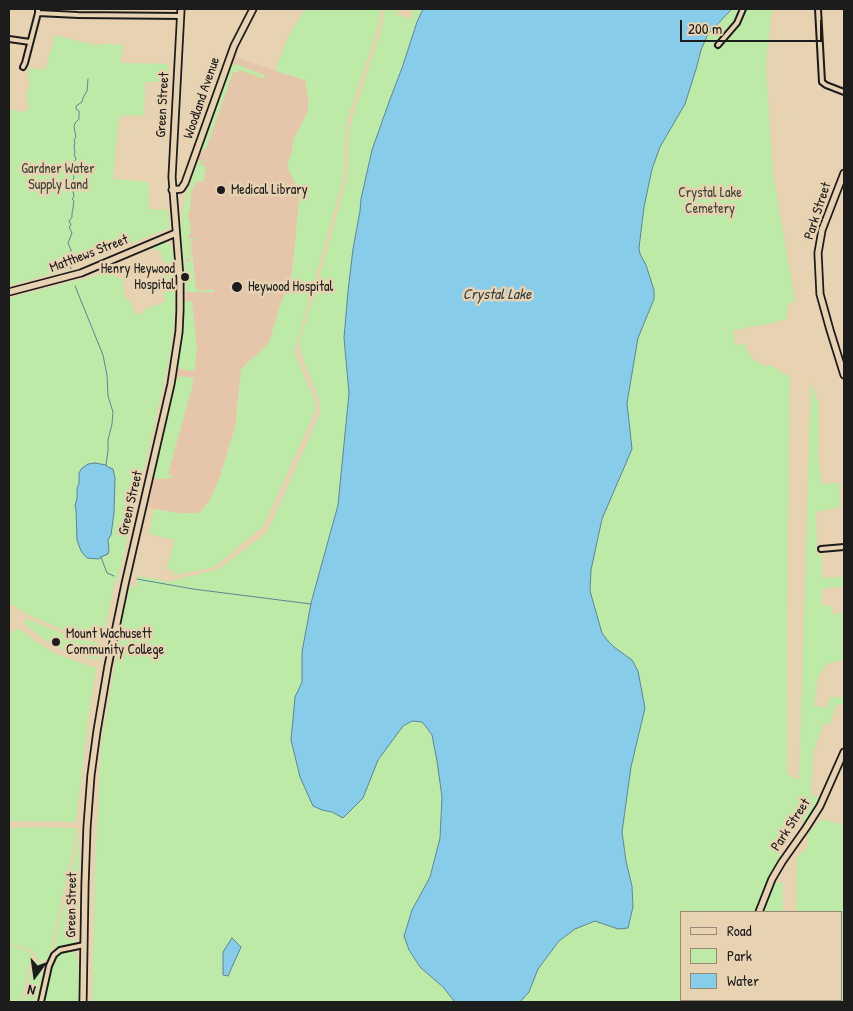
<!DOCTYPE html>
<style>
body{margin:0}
#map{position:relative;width:853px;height:1011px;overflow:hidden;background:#e7d2b1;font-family:"Patrick Hand",sans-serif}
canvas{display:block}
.frame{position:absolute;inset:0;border:10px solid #1c1c1c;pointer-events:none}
.legend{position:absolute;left:680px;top:911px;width:162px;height:90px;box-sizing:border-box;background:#e7d2b1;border:1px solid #968975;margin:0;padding:6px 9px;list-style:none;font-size:15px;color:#1c1c1c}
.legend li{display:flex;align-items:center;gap:10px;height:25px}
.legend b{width:25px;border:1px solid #968975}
.north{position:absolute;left:10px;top:951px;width:50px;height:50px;-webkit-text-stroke:4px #e7d2b1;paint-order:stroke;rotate:194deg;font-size:14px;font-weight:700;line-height:20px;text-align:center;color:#1c1c1c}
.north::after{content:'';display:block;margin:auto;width:18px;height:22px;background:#1c1c1c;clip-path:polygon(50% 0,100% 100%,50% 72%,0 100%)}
.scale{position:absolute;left:680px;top:20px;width:142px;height:22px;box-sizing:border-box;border:2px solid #1c1c1c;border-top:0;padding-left:6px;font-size:15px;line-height:18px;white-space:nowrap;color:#1c1c1c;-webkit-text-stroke:4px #e7d2b1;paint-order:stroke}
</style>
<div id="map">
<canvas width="853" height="1011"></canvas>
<div class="frame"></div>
<ul class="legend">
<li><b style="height:6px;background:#e7d2b1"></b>Road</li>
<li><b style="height:14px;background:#bdeaa7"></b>Park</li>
<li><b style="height:14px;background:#87cce9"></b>Water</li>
</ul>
<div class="north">N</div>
<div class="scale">200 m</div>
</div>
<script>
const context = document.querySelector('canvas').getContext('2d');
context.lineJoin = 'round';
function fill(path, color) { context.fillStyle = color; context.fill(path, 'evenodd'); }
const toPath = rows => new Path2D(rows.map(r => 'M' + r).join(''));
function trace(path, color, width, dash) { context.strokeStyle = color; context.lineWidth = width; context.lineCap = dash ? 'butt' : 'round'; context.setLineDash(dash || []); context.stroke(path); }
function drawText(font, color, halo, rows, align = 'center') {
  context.font = font + ' "Patrick Hand",sans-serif'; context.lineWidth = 5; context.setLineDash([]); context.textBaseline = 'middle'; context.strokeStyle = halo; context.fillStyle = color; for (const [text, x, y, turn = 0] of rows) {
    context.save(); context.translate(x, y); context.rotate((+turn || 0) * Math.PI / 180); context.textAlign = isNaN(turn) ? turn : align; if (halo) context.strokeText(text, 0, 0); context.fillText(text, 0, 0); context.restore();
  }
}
fill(toPath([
 [235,57,305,80,309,103,308,111,294,139,292,151,287,167,300,191,293,265,290,284,281,302,269,343,241,369,235,426,220,477,210,500,199,513,177,513,148,507,175,381,180,355,183,308,186,291,186,261,183,211,195,173,196,163]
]), '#e6c6aa');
fill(toPath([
 [306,9,381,9,377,30,347,121,344,152,344,174,342,183,295,350,296,357,316,404,316,409,264,525,218,564,211,568,173,575,174,571,167,569,175,540,149,534,154,509,177,513,199,513,210,500,220,477,236,425,241,369,269,343,281,302,290,284,293,265,300,191,287,167,292,151,294,139,308,111,309,103,305,80,275,71,290,33],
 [385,9,398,9,397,15,410,19,413,9,423,9,417,22,402,68,389,102,372,150,361,199,360,211,348,291,344,338,349,393,338,505,311,603,302,652,302,682,295,697,322,810,332,812,363,798,378,760,403,726,412,721,422,722,432,735,437,761,442,797,440,838,430,877,412,910,404,936,409,950,420,967,443,987,455,1002,92,1002,95,872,101,747,119,640,118,639,130,586,136,587,139,576,171,582,175,580,219,569,266,533,273,520,318,418,320,413,320,403,300,350,300,338,314,296,347,179,349,131,356,106,381,30],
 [732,9,772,9,766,65,770,130,773,174,795,300,788,305,787,319,768,324,733,330,735,345,746,344,746,349,749,354,754,360,766,367,768,364,790,377,787,608,787,774,799,780,811,378,816,398,819,403,818,457,822,484,839,483,840,507,816,512,817,555,822,556,822,578,844,577,844,586,822,589,822,606,832,606,832,614,844,613,844,636,843,638,841,647,844,648,844,660,833,662,825,665,818,678,814,706,827,708,830,697,844,698,844,704,836,705,830,725,824,723,813,753,811,796,822,798,803,825,801,814,780,844,779,858,761,895,756,912,682,912,682,1000,749,1000,750,1002,520,1002,529,992,538,969,559,941,575,929,595,921,618,929,633,907,632,886,626,861,622,832,631,767,645,708,632,660,614,647,608,641,602,633,590,591,591,570,602,519,632,449,626,403,638,338,651,307,654,290,646,265,640,254,639,248,644,207,652,169,660,147,685,104,697,66,701,50,709,34],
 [55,35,98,46,99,44,116,44,124,46,120,63,168,64,168,82,145,82,144,115,119,116,113,179,149,182,149,194,148,209,168,210,169,228,68,269,9,286,9,109,21,112,29,109,26,95,30,81,27,75,29,68,45,70],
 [236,64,266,76,266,77,262,78,239,70,237,73,233,72,206,149,201,151,201,147,231,66],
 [199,160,207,161,207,162,202,161,199,164,206,167,203,182,196,182,191,193,190,210,188,214,188,220,191,223,190,229,191,233,188,237,190,258,184,261,181,230,182,211,195,168],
 [189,239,195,239,196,240,191,241,196,289,199,289,199,291,213,289,214,290,213,292,186,292,184,262,188,262,191,258],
 [164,243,168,243,172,247,174,262,163,263,161,251,150,248],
 [174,263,175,296,174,323,170,355,141,482,118,578,119,579,118,581,115,581,103,638,100,638,59,628,48,623,33,617,9,603,9,298,77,280,86,279,113,268,117,279,123,277,124,294,126,299,131,302,135,314,144,313,145,308,148,307,149,310,152,309,152,306,159,305,160,303,165,303,161,274,164,274,163,264],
 [186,301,192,301,197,348,195,369,192,371,181,369,178,367,183,327,183,305],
 [179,376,194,378,191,391,168,474,172,476,172,478,157,479,154,477,154,474,175,381],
 [27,619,61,633,101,644,99,660,80,656,53,645,25,625,24,621],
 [17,629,21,630,39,644,56,654,96,668,89,713,76,822,9,821,9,634],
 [821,819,844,825,844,1002,794,1002,794,1000,842,1000,842,912,796,912,797,857,807,848,808,834],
 [32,827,74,828,77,830,50,954,47,960,45,961,35,958,35,954,33,950,9,944,9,828],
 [79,832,80,834,77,939,75,943,63,945,53,951,77,845],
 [778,882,783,883,783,912,763,912,773,886],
 [9,946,29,951,32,955,21,1002,9,1002],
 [64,951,69,951,74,952,77,956,79,970,78,1002,42,1002,54,959,58,955],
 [35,961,43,963,44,965,36,1002,23,1002,33,964]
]), '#bdeaa7');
const water = toPath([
 [423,9,732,9,708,34,701,50,697,66,685,104,660,147,652,169,644,207,639,248,640,254,646,265,654,290,654,299,638,338,627,403,632,449,602,519,591,570,590,591,602,633,608,641,614,647,632,660,638,671,645,708,631,767,622,832,626,861,632,886,633,907,628,928,618,929,595,921,575,929,559,941,538,969,529,992,520,1002,455,1002,443,987,420,967,409,950,404,936,412,910,430,877,440,838,442,797,437,761,432,735,427,728,422,722,412,721,403,726,378,760,363,798,343,818,332,812,322,810,313,806,300,777,291,740,295,697,302,682,302,652,311,603,338,505,349,393,344,338,348,291,353,249,360,211,361,199,372,150,389,102,402,68,417,22,423,9],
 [95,463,106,465,108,467,113,469,115,478,114,513,111,535,108,540,109,550,108,554,101,557,99,559,87,558,81,551,77,540,76,510,75,506,77,498,77,488,79,484,79,473,82,468,88,464,95,463],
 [232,938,241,947,228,976,223,975,223,952,232,938]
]);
fill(water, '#87cce9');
trace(water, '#5c8697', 1);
trace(toPath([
 [71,269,70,264,71,250,68,243,72,233,69,227,71,225,69,221,72,217,72,213,73,209,73,208,74,201,72,199,74,197,73,191,74,182,73,179,74,178,73,163,76,159,74,154,75,152,74,146,75,143,74,140,76,137,74,127,75,123,79,119,79,111,76,109,76,106,82,102,83,98,87,91,88,79],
 [75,286,103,355,107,375,108,396,113,412,112,424,108,440,108,450,106,465],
 [101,557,107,573,114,576],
 [137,579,193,589,311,604]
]), '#5c8697', 1);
const street = toPath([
 [818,9,822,82,826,85,844,92],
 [38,13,78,15,181,16],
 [9,39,30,42],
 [718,45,737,23,743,9],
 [23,67,25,63,38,13,38,9],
 [821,549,844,547],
 [41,1002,49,966,54,955,60,950,84,945]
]);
const secondary = toPath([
 [844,173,822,230,818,253,820,294,830,330,844,375],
 [172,190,181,189,185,183,234,46,253,9],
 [9,292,81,273,176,233],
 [759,912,772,879,782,862,806,828,820,806,844,752],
 [753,1000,753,1002],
 [83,1002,85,884,87,827,91,775,97,731,108,666,125,584,171,384,179,332,180,310,180,278,172,177,181,9]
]);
trace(street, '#1c1c1c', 8);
trace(secondary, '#1c1c1c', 9);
trace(street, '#e7d2b1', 4);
trace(secondary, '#e7d2b1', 5.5);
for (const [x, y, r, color] of [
 [221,190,5,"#1c1c1c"],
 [185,277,5,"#1c1c1c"],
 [237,287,6,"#1c1c1c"],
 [56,642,5,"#1c1c1c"]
]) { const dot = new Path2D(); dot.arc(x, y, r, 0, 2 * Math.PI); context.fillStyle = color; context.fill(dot); trace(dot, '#e7d2b1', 2); }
drawText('14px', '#1c1c1c', '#e7d2b1', [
 ["Woodland Avenue",202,98,-71],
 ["Green Street",163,105,-87],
 ["Park Street",818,211,-72],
 ["Matthews Street",89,254,-21],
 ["Green Street",131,503,-77],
 ["Park Street",791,825,-57],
 ["Green Street",72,905,-89]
]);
drawText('14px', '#3c4538', '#e7d2b1', [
 ["Gardner Water",58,169],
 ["Supply Land",58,185],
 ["Crystal Lake",710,193],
 ["Cemetery",710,209]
]);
drawText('14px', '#1c1c1c', '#e7d2b1', [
 ["Medical Library",231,190],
 ["Henry Heywood",175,269,"right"],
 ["Hospital",175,285,"right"],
 ["Heywood Hospital",248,287],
 ["Mount Wachusett",66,634],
 ["Community College",66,650]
], 'left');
drawText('italic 15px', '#313f45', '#e7d2b1', [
 ["Crystal Lake",497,295]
]);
</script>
